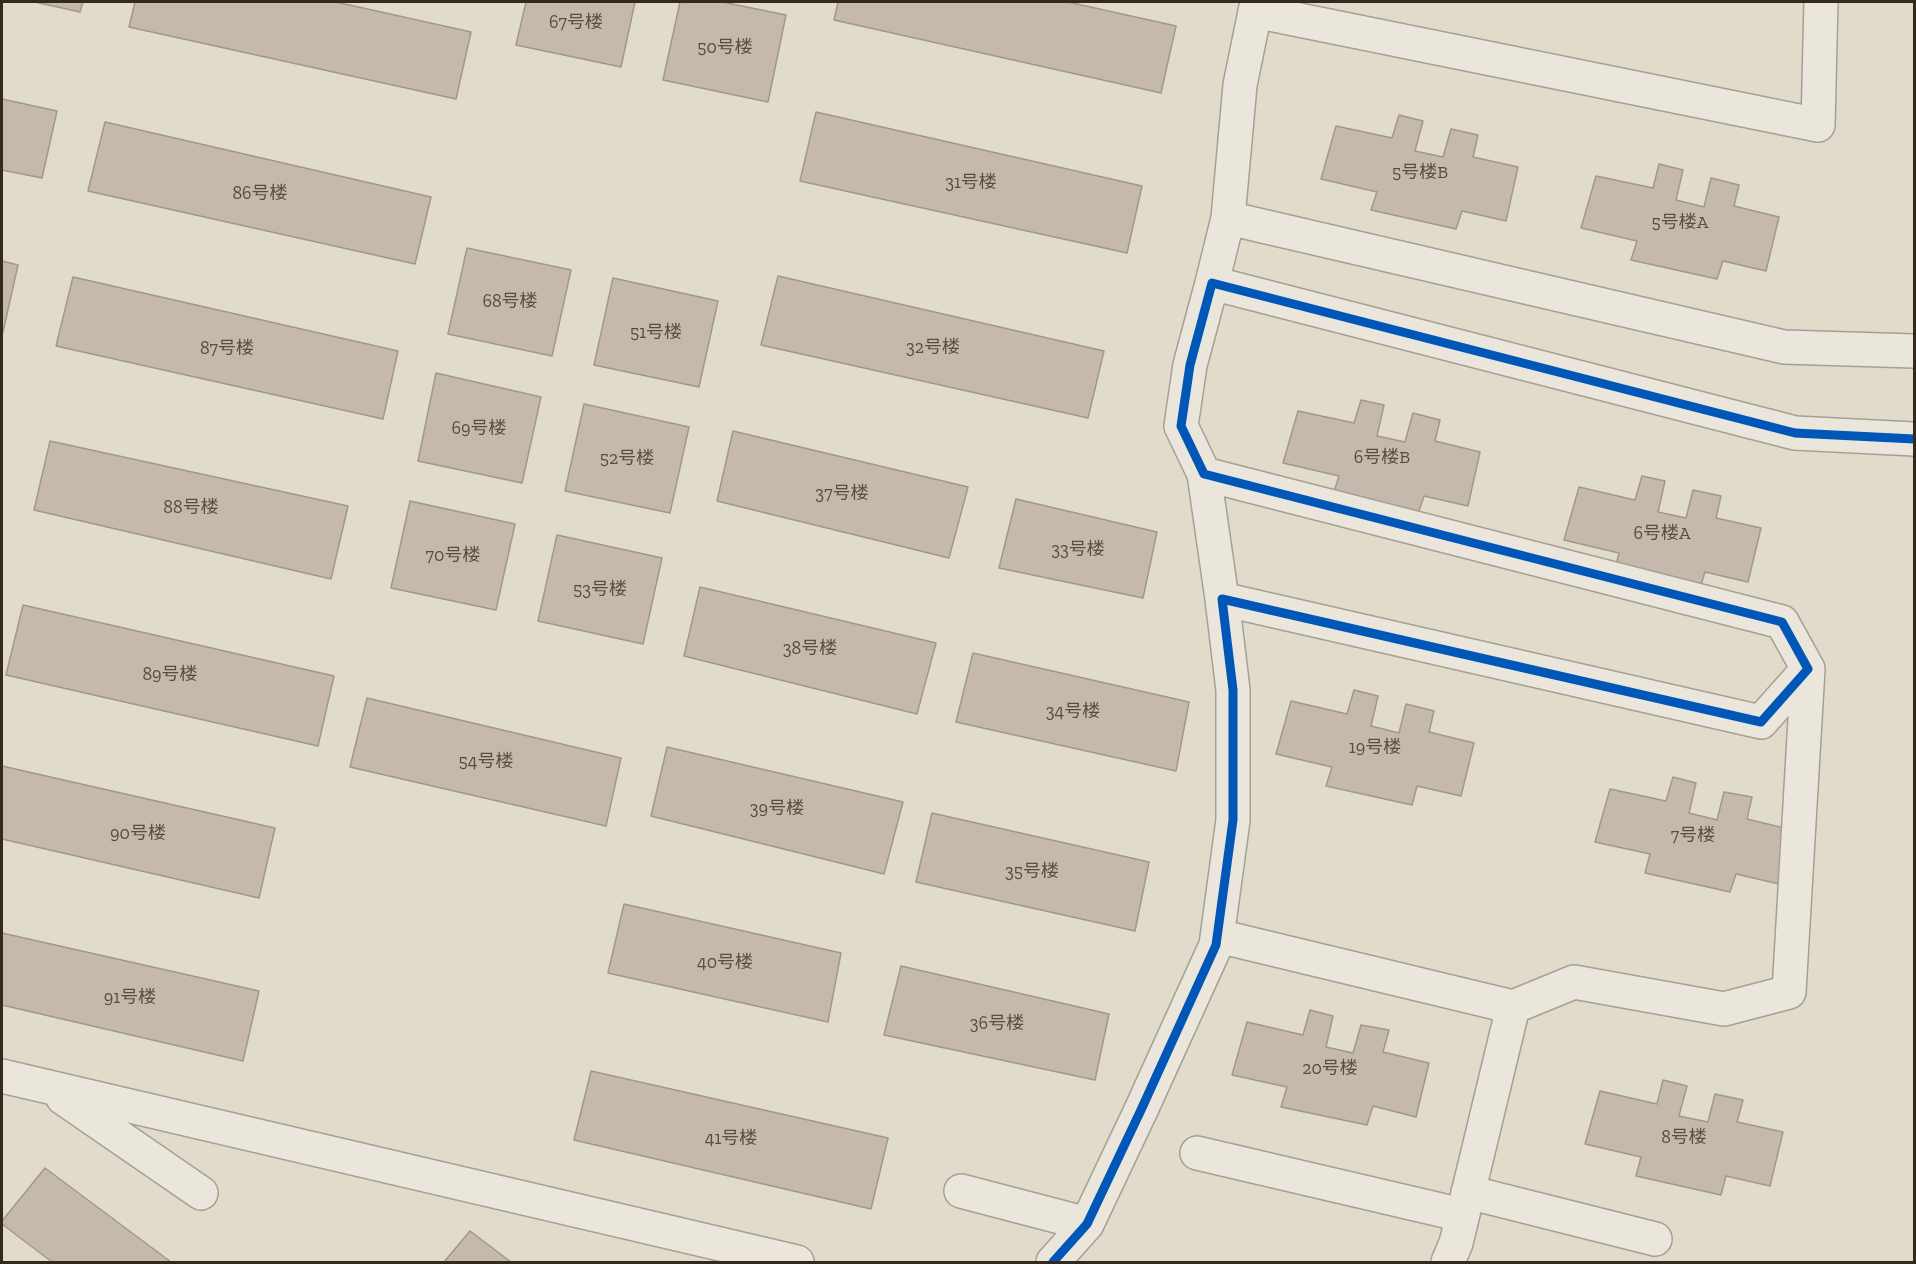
<!DOCTYPE html>
<meta charset="utf-8">
<style>
body{margin:0}
#map{position:relative;width:1916px;height:1264px;overflow:hidden;background:#e1dbcb;font-family:"Zilla Slab",serif}
canvas{display:block}
.frame{position:absolute;inset:0;border:3px solid #34291d;pointer-events:none}
</style>
<div id="map">
<canvas width="1916" height="1264"></canvas>
<div class="frame"></div>
</div>
<script>
const context = document.querySelector('canvas').getContext('2d');
context.lineJoin = 'round';
function fill(path, color) { context.fillStyle = color; context.fill(path, 'evenodd'); }
const toPath = rows => new Path2D(rows.map(r => 'M' + r).join(''));
function trace(path, color, width, dash) { context.strokeStyle = color; context.lineWidth = width; context.lineCap = dash ? 'butt' : 'round'; context.setLineDash(dash || []); context.stroke(path); }
function drawText(font, color, halo, rows, align = 'center') {
  context.font = font + ' "Zilla Slab","Noto Sans SC",serif'; context.lineWidth = 6; context.setLineDash([]); context.textBaseline = 'middle'; context.strokeStyle = halo; context.fillStyle = color; for (const [text, x, y, turn = 0] of rows) {
    context.save(); context.translate(x, y); context.rotate((+turn || 0) * Math.PI / 180); context.textAlign = isNaN(turn) ? turn : align; if (halo) context.strokeText(text, 0, 0); context.fillText(text, 0, 0); context.restore();
  }
}
const building = toPath([
 [35,2,83,2,80,12,35,2],
 [135,2,336,2,471,32,456,99,129,27,135,2],
 [526,2,635,2,621,67,516,45,526,2],
 [680,2,722,2,786,15,768,102,663,80,680,2],
 [838,2,1068,2,1176,26,1161,93,834,20,838,2],
 [2,99,57,111,42,178,2,170,2,99],
 [816,112,1142,186,1127,253,800,181,816,112],
 [1399,115,1423,121,1415,151,1443,157,1451,129,1478,135,1473,157,1518,167,1506,221,1462,211,1456,229,1371,210,1377,192,1321,179,1336,126,1392,138,1399,115],
 [105,122,431,197,415,264,88,191,105,122],
 [1659,164,1683,170,1676,200,1704,207,1711,178,1739,185,1734,206,1779,217,1766,271,1723,261,1717,279,1631,260,1637,241,1581,228,1596,176,1653,188,1659,164],
 [467,248,571,270,552,356,448,334,467,248],
 [2,261,18,265,3,332,2,331,2,261],
 [778,276,1104,351,1088,418,761,345,778,276],
 [73,277,398,351,383,419,56,346,73,277],
 [613,278,718,301,699,387,594,365,613,278],
 [436,373,541,397,522,483,418,461,436,373],
 [1361,400,1384,405,1377,436,1405,442,1413,413,1440,420,1435,441,1480,452,1468,506,1424,496,1418,514,1333,495,1339,476,1283,463,1298,411,1354,423,1361,400],
 [584,404,689,427,670,513,565,491,584,404],
 [733,431,968,487,949,558,717,501,733,431],
 [50,441,348,506,331,579,34,510,50,441],
 [1642,476,1665,481,1658,512,1686,518,1693,490,1721,496,1716,518,1761,528,1748,582,1705,572,1699,591,1614,572,1619,553,1564,540,1579,487,1635,500,1642,476],
 [1016,499,1157,532,1143,598,999,568,1016,499],
 [410,501,515,524,496,610,391,588,410,501],
 [557,535,662,558,643,644,538,621,557,535],
 [700,587,936,643,917,714,684,656,700,587],
 [23,605,334,676,318,746,6,675,23,605],
 [973,653,1189,702,1176,771,956,722,973,653],
 [1354,690,1378,696,1371,726,1399,733,1406,704,1434,711,1429,732,1474,743,1461,796,1417,786,1412,805,1326,786,1332,767,1276,754,1291,701,1347,714,1354,690],
 [367,698,621,758,606,826,350,767,367,698],
 [667,747,903,802,884,874,651,816,667,747],
 [2,766,275,828,259,898,2,839,2,766],
 [1673,777,1696,783,1689,813,1717,820,1724,792,1752,797,1747,819,1792,830,1779,884,1736,874,1730,892,1645,873,1650,854,1595,842,1610,789,1666,801,1673,777],
 [932,813,1149,862,1135,931,916,882,932,813],
 [624,904,841,953,828,1022,608,973,624,904],
 [2,933,259,991,243,1061,2,1005,2,933],
 [901,966,1109,1014,1095,1080,884,1035,901,966],
 [1310,1010,1333,1016,1326,1047,1353,1053,1361,1025,1389,1030,1383,1052,1429,1063,1416,1117,1373,1106,1367,1125,1281,1107,1287,1087,1232,1075,1247,1022,1303,1035,1310,1010],
 [591,1071,888,1138,871,1209,574,1140,591,1071],
 [1663,1080,1687,1086,1679,1116,1708,1122,1715,1094,1743,1100,1737,1122,1783,1132,1770,1186,1726,1176,1721,1195,1636,1176,1641,1157,1585,1144,1600,1091,1657,1104,1663,1080],
 [45,1168,171,1262,52,1262,2,1224,2,1221,45,1168],
 [470,1231,511,1262,444,1262,470,1231]
]);
fill(building, '#c4b9ac');
trace(building, '#a1978b', 1.5);
const minor = toPath([
 [1257,2,1240,85,1228,218,1784,347,1914,351],
 [1255,11,1818,125,1821,2],
 [1212,283,1228,218],
 [1204,474,1222,599],
 [1218,936,1513,1007,1574,982,1724,1009,1789,992,1808,669],
 [2,1076,797,1262],
 [63,1098,201,1193],
 [1197,1153,1462,1215],
 [961,1191,1087,1224],
 [1468,1192,1655,1239],
 [1053,1262,1087,1224,1141,1110,1216,945,1233,820,1233,690,1222,599,1761,722,1808,669,1782,622,1204,474,1181,426,1190,365,1212,283,1795,433,1914,439],
 [1448,1262,1456,1243,1513,1007]
]);
trace(minor, '#a6a094', 36);
trace(minor, '#eae6dc', 33);
trace(toPath([
 [1053,1262,1087,1224,1141,1110,1216,945,1233,820,1233,690,1222,599,1761,722,1808,669,1782,622,1204,474,1181,426,1190,365,1212,283,1795,433,1914,439]
]), '#0057b8', 9);
drawText('18px', '#584d41', null, [
 ["67号楼",576,23],
 ["50号楼",725,48],
 ["5号楼B",1420,173],
 ["31号楼",971,183],
 ["86号楼",260,194],
 ["5号楼A",1680,223],
 ["68号楼",510,302],
 ["51号楼",656,333],
 ["32号楼",933,348],
 ["87号楼",227,349],
 ["69号楼",479,429],
 ["6号楼B",1382,458],
 ["52号楼",627,459],
 ["37号楼",842,494],
 ["88号楼",191,508],
 ["6号楼A",1662,534],
 ["33号楼",1078,550],
 ["70号楼",453,556],
 ["53号楼",600,590],
 ["38号楼",810,649],
 ["89号楼",170,675],
 ["34号楼",1073,712],
 ["19号楼",1375,748],
 ["54号楼",486,762],
 ["39号楼",777,809],
 ["90号楼",138,834],
 ["7号楼",1693,836],
 ["35号楼",1032,872],
 ["40号楼",725,963],
 ["91号楼",130,998],
 ["36号楼",997,1024],
 ["20号楼",1330,1069],
 ["8号楼",1684,1138],
 ["41号楼",731,1139]
]);
</script>
